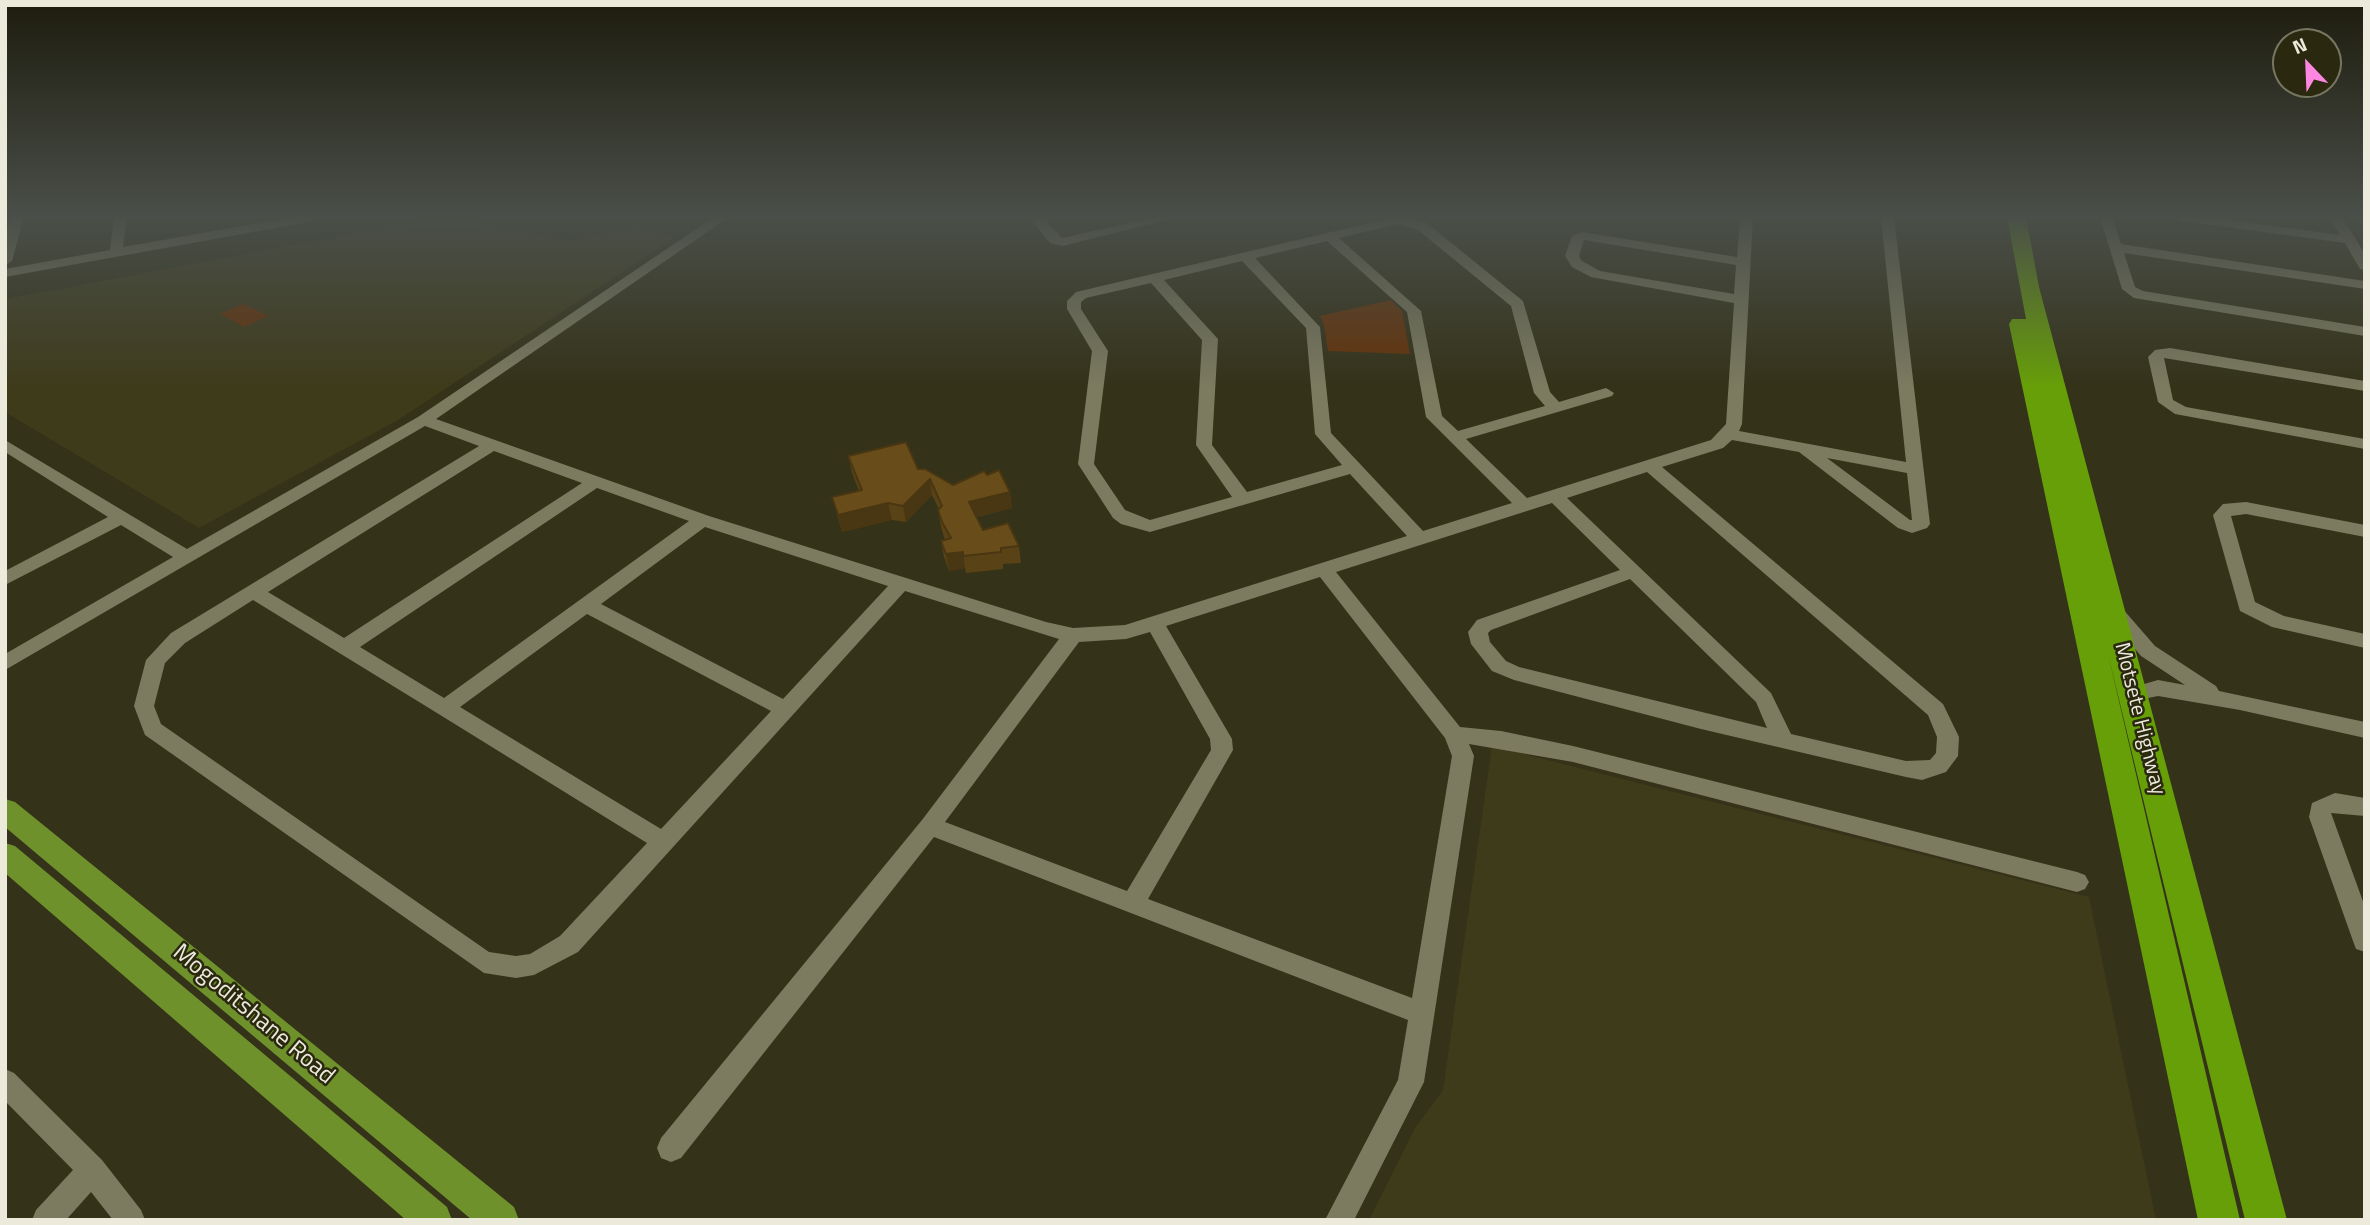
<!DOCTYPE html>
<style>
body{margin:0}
#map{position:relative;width:2370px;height:1225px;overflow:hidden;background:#343219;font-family:"Titillium Web",sans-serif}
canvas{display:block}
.frame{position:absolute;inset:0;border:7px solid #ebeadb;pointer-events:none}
.north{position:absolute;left:2272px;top:28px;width:70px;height:70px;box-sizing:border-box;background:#2a280f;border:2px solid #777661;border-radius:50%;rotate:337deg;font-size:19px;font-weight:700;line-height:28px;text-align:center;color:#ebeadb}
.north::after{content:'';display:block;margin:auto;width:24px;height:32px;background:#fd86e1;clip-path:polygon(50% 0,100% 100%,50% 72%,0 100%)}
</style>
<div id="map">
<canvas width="2370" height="1225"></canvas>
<div class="frame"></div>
<div class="north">N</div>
</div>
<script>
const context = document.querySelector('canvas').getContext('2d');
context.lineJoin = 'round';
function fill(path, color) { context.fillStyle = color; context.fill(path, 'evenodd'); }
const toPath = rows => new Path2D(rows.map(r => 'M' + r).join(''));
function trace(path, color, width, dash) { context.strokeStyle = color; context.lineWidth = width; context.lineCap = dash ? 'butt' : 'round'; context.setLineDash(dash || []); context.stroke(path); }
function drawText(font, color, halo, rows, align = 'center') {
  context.font = font + ' "Titillium Web",sans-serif'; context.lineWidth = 5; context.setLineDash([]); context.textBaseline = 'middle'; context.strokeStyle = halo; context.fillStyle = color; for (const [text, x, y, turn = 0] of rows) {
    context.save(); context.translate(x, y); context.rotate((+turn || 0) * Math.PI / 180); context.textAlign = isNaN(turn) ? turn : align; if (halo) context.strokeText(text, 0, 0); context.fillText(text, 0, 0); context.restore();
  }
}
fill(toPath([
 [444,217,470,217,490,228,570,241,635,228,674,238,398,420,199,528,5,412,5,299],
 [1492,746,2089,897,2156,1220,1369,1220,1415,1128,1443,1090]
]), '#3e3b1b');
fill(toPath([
 [1391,300,1402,311,1410,354,1328,351,1324,325,1320,316],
 [243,304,268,316,244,327,220,314]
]), '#653209');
fill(toPath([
 [10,217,24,217,12,261,5,265,5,236,10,217],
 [114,217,127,217,123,247,293,217,321,217,314,221,5,277,5,269,110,250,114,217],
 [714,217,729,217,436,419,709,516,1046,622,1073,628,1125,625,1407,536,1350,474,1150,532,1121,524,1113,518,1078,464,1092,351,1067,309,1067,301,1076,292,1395,217,1416,218,1428,224,1523,301,1550,392,1559,402,1606,388,1614,393,1612,396,1466,439,1527,498,1711,440,1726,424,1734,303,1591,277,1572,267,1565,256,1572,236,1582,232,1737,257,1740,217,1753,217,1742,424,1739,431,1906,462,1881,217,1894,217,1930,524,1927,528,1912,533,1898,528,1799,452,1732,440,1723,448,1662,467,1943,704,1959,737,1958,756,1946,772,1922,780,1906,777,1701,729,1514,680,1492,671,1471,644,1468,632,1477,620,1620,570,1552,503,1336,572,1460,727,1501,731,1573,746,2077,872,2085,875,2089,882,2085,889,2077,892,1573,762,1469,744,1474,756,1424,1082,1354,1220,1325,1220,1398,1080,1408,1020,934,837,681,1158,671,1162,661,1158,657,1148,661,1138,922,820,1059,639,905,591,578,952,534,975,516,978,484,973,145,735,134,706,146,660,171,633,479,446,425,426,5,670,5,654,173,557,121,525,5,585,5,571,108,517,5,452,5,440,187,549,418,417,714,217],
 [1398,224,1418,230,1511,306,1534,393,1545,406,1458,431,1442,416,1421,311,1339,238,1398,224],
 [1584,240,1736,265,1734,294,1600,271,1582,261,1579,256,1584,240],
 [1327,241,1407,312,1426,417,1512,503,1423,531,1331,433,1320,327,1255,258,1327,241],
 [1242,261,1306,328,1315,434,1342,465,1247,492,1212,445,1218,339,1164,280,1242,261],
 [1151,283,1202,340,1196,445,1232,497,1150,520,1125,510,1094,464,1108,351,1081,309,1081,302,1086,298,1151,283],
 [494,451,582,483,344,638,268,592,494,451],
 [1827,458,1907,473,1912,520,1910,520,1827,458],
 [1647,472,1928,715,1937,737,1936,753,1930,760,1906,761,1791,734,1771,693,1567,498,1647,472],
 [597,488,689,521,444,698,360,647,597,488],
 [705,527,888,586,783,699,601,604,705,527],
 [1320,577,1445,738,1452,756,1412,998,1148,899,1233,750,1232,739,1166,626,1320,577],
 [1630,579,1756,702,1767,728,1519,667,1506,661,1490,642,1488,633,1491,630,1630,579],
 [253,600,437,713,647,843,560,936,530,954,516,956,489,952,161,724,154,706,165,663,185,643,253,600],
 [587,614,771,711,661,829,460,707,587,614],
 [1150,632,1210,739,1211,750,1127,891,945,822,1079,642,1126,639,1150,632],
 [1029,217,1043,217,1062,238,1156,217,1180,217,1062,246,1050,243,1029,217],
 [2100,217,2112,217,2121,244,2365,281,2365,289,2124,253,2135,287,2143,291,2365,327,2365,336,2134,298,2122,289,2100,217],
 [2175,217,2209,217,2340,235,2329,217,2342,217,2365,254,2365,270,2360,269,2345,243,2182,221,2175,217],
 [2170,348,2365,381,2365,391,2164,358,2173,400,2186,407,2365,439,2365,449,2175,414,2158,402,2148,357,2155,350,2170,348],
 [2246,502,2365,525,2365,537,2246,514,2231,516,2255,602,2284,616,2365,634,2365,648,2272,627,2240,611,2213,515,2223,504,2246,502],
 [2115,606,2122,608,2155,646,2216,686,2219,691,2365,722,2365,738,2240,710,2158,696,2148,698,2141,707,2127,707,2124,702,2134,687,2158,680,2185,685,2141,656,2105,613,2115,606],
 [2335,793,2365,798,2365,816,2331,813,2365,907,2365,952,2356,949,2353,941,2309,817,2312,803,2335,793],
 [5,1069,14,1073,102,1160,141,1210,145,1220,113,1220,91,1192,66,1220,32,1220,36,1210,73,1170,5,1101,5,1069]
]), '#7c7b60');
fill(toPath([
 [5,799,15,802,514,1207,519,1220,472,1220,5,827,5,799],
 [5,843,15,846,447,1207,452,1220,406,1220,5,873,5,843]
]), '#6f912b');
fill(toPath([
 [2007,217,2026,217,2039,287,2287,1220,2245,1220,2108,654,2240,1220,2198,1220,2009,324,2012,319,2026,319,2007,217]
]), '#679f08');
fill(toPath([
 [848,456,918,469,953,485,987,475,1010,492,1012,508,977,517,983,530,1019,546,1021,563,1003,564,1003,569,966,573,965,568,949,571,944,557,941,541,945,540,941,527,938,510,939,509,932,495,906,522,892,520,842,532,832,497,859,491,852,473]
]), '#594216');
fill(toPath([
 [930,479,932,495,906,522,903,506],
 [1010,492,1012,508,972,518,969,502],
 [888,503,892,520,842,532,838,515],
 [963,552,965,568,949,571,946,554]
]), '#493612');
const building = toPath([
 [906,442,918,469,925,469,953,485,984,471,987,475,999,470,1010,492,969,502,983,530,1008,523,1019,546,1001,548,1001,552,963,556,963,552,946,554,941,541,951,538,942,522,938,510,942,506,930,479,903,506,888,503,838,515,832,497,862,490,848,456,906,442]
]);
fill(building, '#684d1a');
trace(building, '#493612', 2);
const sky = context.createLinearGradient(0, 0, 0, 388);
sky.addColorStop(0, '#1d1c0e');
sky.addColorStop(0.56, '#4a4f49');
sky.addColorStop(1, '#4a4f4900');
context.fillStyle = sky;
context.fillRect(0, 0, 2370, 388);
drawText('21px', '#ebeadb', '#2a280f', [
 ["Motsete Highway",2139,719,76]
]);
drawText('24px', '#ebeadb', '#2a280f', [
 ["Mogoditshane Road",253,1015,40]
]);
</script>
